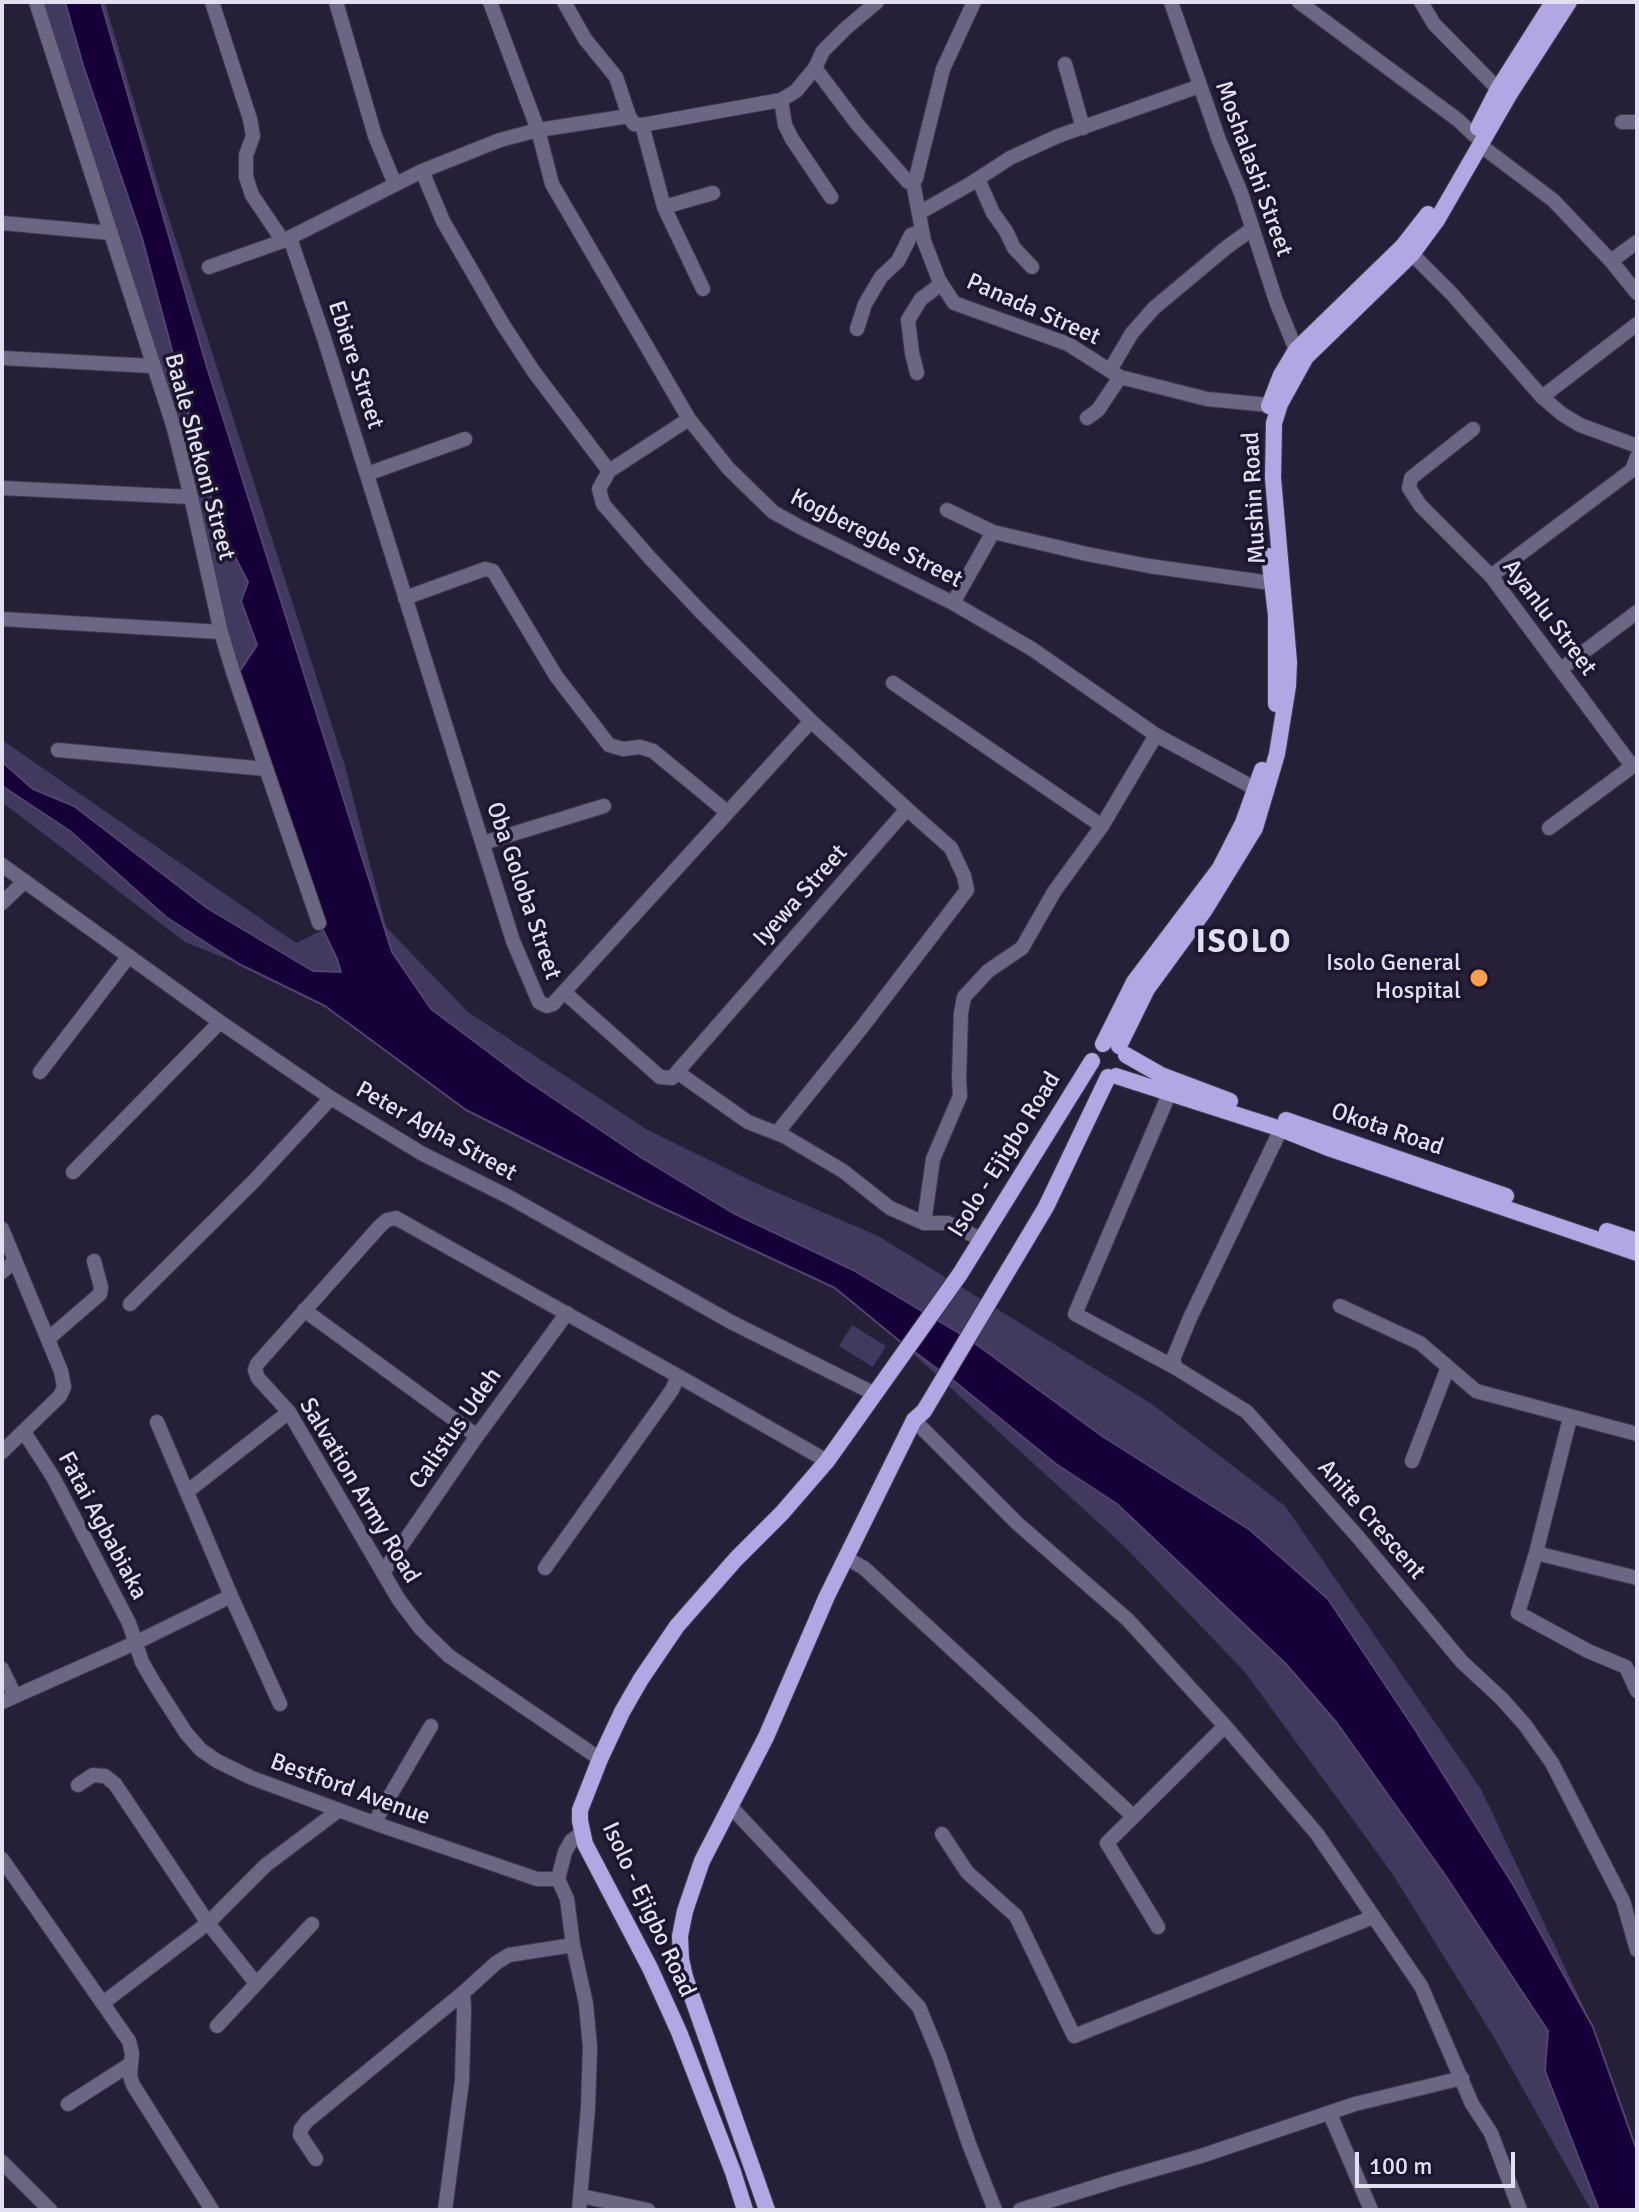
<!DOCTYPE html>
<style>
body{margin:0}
#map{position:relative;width:1639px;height:2212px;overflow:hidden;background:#252038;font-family:Signika,sans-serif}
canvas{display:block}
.frame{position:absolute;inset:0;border:4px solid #e2e0f0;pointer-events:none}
.scale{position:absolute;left:1355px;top:2152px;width:160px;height:36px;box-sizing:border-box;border:4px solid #e2e0f0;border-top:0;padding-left:10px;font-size:24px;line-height:28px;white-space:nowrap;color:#e2e0f0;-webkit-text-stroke:6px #1b162e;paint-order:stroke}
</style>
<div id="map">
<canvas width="1639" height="2212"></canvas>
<div class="frame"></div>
<div class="scale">100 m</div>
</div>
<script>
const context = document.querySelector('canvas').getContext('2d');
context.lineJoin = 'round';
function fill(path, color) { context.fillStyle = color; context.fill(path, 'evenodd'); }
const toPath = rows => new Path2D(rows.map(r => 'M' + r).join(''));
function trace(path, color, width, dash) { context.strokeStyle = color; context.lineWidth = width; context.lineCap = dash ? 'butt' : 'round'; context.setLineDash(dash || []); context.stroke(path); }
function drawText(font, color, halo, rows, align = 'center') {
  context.font = font + ' Signika,sans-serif'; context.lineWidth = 7; context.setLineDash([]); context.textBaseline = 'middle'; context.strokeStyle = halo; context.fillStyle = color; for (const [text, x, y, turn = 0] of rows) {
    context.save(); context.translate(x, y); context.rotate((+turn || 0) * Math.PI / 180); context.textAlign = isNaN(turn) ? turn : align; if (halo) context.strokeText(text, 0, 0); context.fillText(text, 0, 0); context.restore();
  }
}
fill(toPath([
 [38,2,65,2,83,65,142,238,219,526,249,582,241,601,257,645,236,677,212,601,114,237],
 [101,2,105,2,157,181,345,766,386,927,468,1012,646,1129,762,1186,878,1236,1152,1404,1285,1506,1481,1789,1593,2027,1514,1886,1414,1728,1328,1599,1250,1530,1102,1436,969,1339,853,1270,733,1213,642,1158,523,1078,431,1009,392,952,298,665,206,364],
 [2,740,296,943,323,930,337,959,341,972,313,971,207,908,74,806,33,789,2,762],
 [2,786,70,831,166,917,239,964,185,942,2,802],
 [852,1325,886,1346,873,1367,839,1346],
 [897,1339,954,1381,1056,1464,1117,1504,1286,1664,1337,1723,1445,1875,1548,2032,1545,2071,1599,2210,1591,2210,1495,2039,1392,1873,1244,1671,1124,1546]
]), '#41395e');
const water = toPath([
 [65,2,101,2,206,364,392,952,431,1009,523,1078,642,1158,733,1213,853,1270,969,1339,1102,1436,1250,1530,1328,1599,1414,1728,1514,1886,1593,2027,1637,2151,1637,2210,1599,2210,1545,2071,1548,2031,1445,1875,1337,1723,1286,1664,1117,1504,1056,1464,954,1381,897,1339,835,1288,652,1203,466,1110,325,1006,239,964,166,917,70,831,2,786,2,762,33,789,74,806,207,908,313,971,341,972,337,959,323,930,314,888,236,677,257,645,241,601,248,582,219,526,142,238,83,65,65,2]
]);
fill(water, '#160038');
trace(water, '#53436f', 2);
const minor = toPath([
 [36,2,174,428,191,497,221,632,233,672,319,923],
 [212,2,250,119,253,136,246,155,246,177,252,195,283,241],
 [336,2,375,136,395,184],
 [490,2,538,130,552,184,689,419,728,468,773,512,800,527,953,603,1032,649,1156,735,1256,789],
 [564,2,585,39,616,77,629,116],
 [1171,2,1219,140,1241,193,1276,301,1296,350],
 [1299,2,1458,120,1474,135],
 [1421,2,1434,24,1498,89],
 [1065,64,1083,128],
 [815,68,858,125,908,182,913,182,924,241,939,280,954,303,1068,344,1120,377,1207,399,1269,405],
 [781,100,785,125,792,139,831,197],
 [1622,122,1637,122],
 [642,125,664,207,703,289],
 [1480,145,1553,200,1611,261,1637,293],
 [422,171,443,221,502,323,534,372,609,471,599,489,603,504,650,558,701,612,811,721,907,809,677,1072,748,1122,784,1136,843,1171,890,1208,924,1223,948,1223,981,1239],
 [978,179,993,213,1006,231,1014,248,1032,267],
 [913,182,916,178,943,69,974,2],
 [664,207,713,193],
 [919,213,970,184,1010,158,1058,136,1200,86],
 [2,223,111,233],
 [290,238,324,338,513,941,539,1002,547,1006,553,1004,811,721],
 [1412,254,1451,293,1542,397,1562,414,1580,425,1637,446],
 [1611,261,1637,242],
 [209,267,283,241,422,171,500,140,538,130,629,116,634,124,642,125,781,100,796,91,815,68,823,51,845,29,877,2],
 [857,329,865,304,881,277,898,261,911,235,922,231],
 [2,358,152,366],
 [1110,370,1132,333,1154,308,1227,247,1252,229],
 [917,373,912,353,908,320,921,299,941,284],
 [1542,397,1637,324],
 [1087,418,1098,410,1120,377],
 [1473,429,1411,478,1409,488,1420,505,1491,576,1632,766],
 [609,471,689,419],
 [367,474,465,439],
 [2,488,191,497],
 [947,510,993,532,1087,554,1149,566,1271,583],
 [1491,576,1632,470,1637,457],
 [405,598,485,569,493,571,556,676,609,745,623,749,640,747,653,751,727,812],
 [953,603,993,532],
 [2,619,221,632],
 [1561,669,1637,612],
 [893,683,1102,826],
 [58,750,266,769],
 [1549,828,1637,763],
 [483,843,604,806],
 [2,865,220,1022,331,1098,421,1153,509,1197,731,1322,875,1394],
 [2,903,25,881],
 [564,992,660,1077,672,1078,677,1072],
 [40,1072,129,956],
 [1170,1092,1075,1314,1176,1368],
 [1281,1129,1190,1318,1173,1359,1176,1368,1247,1412,1358,1537,1462,1662,1502,1699,1525,1725,1552,1763,1623,1901,1637,1950],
 [777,1133,863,1026,967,890,964,876,951,848,907,809],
 [73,1172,220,1022],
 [924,1223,933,1159,960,1096,959,1079,961,1013,964,997,988,971,1022,948,1054,892,1102,826,1156,735],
 [2,1229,61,1371,64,1387,60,1396,2,1452],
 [2,1272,15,1261],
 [130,1304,253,1182,331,1098],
 [1340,1306,1420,1343,1476,1391,1637,1434],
 [304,1310,477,1436],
 [48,1339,100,1294,101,1287,94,1261],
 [1570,1418,1536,1553,1518,1613,1588,1651,1626,1667,1637,1691],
 [914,1420,1018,1524,1128,1620,1225,1726,1317,1834,1421,1986,1472,2104,1491,2133,1520,2210],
 [157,1422,231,1596,280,1704],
 [24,1432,53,1477,129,1623,142,1662,154,1683,186,1733,201,1750,217,1761,252,1778,374,1823,537,1879,558,1879,565,1852,571,1841,582,1833],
 [1412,1461,1448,1367],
 [188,1491,289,1412],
 [1536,1553,1637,1578],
 [846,1558,864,1568,1133,1816],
 [545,1568,672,1390,678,1376,827,1461],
 [384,1571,477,1436,567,1313],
 [2,1669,15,1696],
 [2,1702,135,1643,231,1596],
 [600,1759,449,1656,421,1629,399,1600,289,1412,258,1378,255,1370,257,1364,380,1226,387,1220,396,1218,678,1376],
 [78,1785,93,1775,105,1776,115,1784,208,1923,255,1982],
 [731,1807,919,2007,940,2058,969,2144,995,2210],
 [374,1823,431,1726],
 [942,1834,967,1872,1016,1916,1074,2036,1373,1917],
 [2,1859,129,2041,132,2053,130,2076,133,2085,212,2210],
 [558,1879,567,1899,573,1945,586,2004,590,2047,588,2108,579,2210],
 [1158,1927,1107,1843,1225,1726],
 [103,2003,208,1923,266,1865,339,1810],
 [217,2026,312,1924],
 [68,2104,129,2065],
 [1330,2114,1371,2210],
 [316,2159,300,2135,301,2129,307,2121,463,1993,496,1963,509,1955,573,1945],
 [2,2162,50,2210],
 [581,2196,648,2210],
 [445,2210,462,2081,464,2009,463,1993],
 [1020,2210,1117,2180,1201,2156,1355,2104,1462,2078]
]);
const major = toPath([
 [1478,128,1498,89,1553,2],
 [1269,406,1281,375,1296,350,1403,246,1428,214],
 [1269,556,1276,615,1276,704],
 [1103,1044,1134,982,1220,868,1243,823,1262,770],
 [1119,1046,1147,989,1204,911,1255,828,1277,754,1288,686,1289,662,1273,478,1274,423,1280,404,1306,357,1412,254,1437,220,1509,95,1569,2],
 [1126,1055,1161,1075,1230,1101],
 [1116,1076,1281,1129,1331,1149,1637,1253],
 [1286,1120,1506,1196],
 [1607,1231,1637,1241],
 [745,2210,733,2172,679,2032,650,1968,585,1844,580,1821,580,1810,600,1759,622,1712,641,1679,677,1626,736,1559,782,1513,827,1461,960,1274,1092,1061],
 [767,2210,685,1977,681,1959,680,1936,685,1911,702,1861,766,1737,827,1596,914,1420,924,1411,1046,1207,1108,1077]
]);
trace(minor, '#3f3b52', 16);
trace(major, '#3f3b52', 18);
trace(minor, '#6b6682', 14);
trace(major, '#b2a7e3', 16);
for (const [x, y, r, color] of [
 [1479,978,10,"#fb9e50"]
]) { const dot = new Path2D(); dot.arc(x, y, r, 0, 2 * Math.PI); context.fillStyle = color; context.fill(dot); trace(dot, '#1b162e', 3); }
drawText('24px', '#e2e0f0', '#1b162e', [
 ["Moshalashi Street",1253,169,70],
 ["Panada Street",1033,310,24],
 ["Ebiere Street",355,365,72],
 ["Baale Shekoni Street",199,457,75],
 ["Mushin Road",1255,498,-93],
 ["Kogberegbe Street",876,539,27],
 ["Ayanlu Street",1549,618,53],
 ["Oba Goloba Street",523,891,71],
 ["Iyewa Street",801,896,-48],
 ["Okota Road",1387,1130,19],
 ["Peter Agha Street",436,1132,29],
 ["Isolo - Ejigbo Road",1005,1155,-58],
 ["Calistus Udeh",456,1429,-55],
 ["Salvation Army Road",359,1491,59],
 ["Anite Crescent",1371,1520,49],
 ["Fatai Agbabiaka",102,1526,62],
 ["Bestford Avenue",350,1790,20],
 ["Isolo - Ejigbo Road",648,1910,65]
]);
drawText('24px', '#e2e0f0', '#1b162e', [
 ["Isolo General",1461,964],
 ["Hospital",1461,992]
], 'right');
context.letterSpacing = '2px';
drawText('bold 32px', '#e2e0f0', '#1b162e', [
 ["ISOLO",1244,944]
]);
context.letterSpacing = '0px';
</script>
